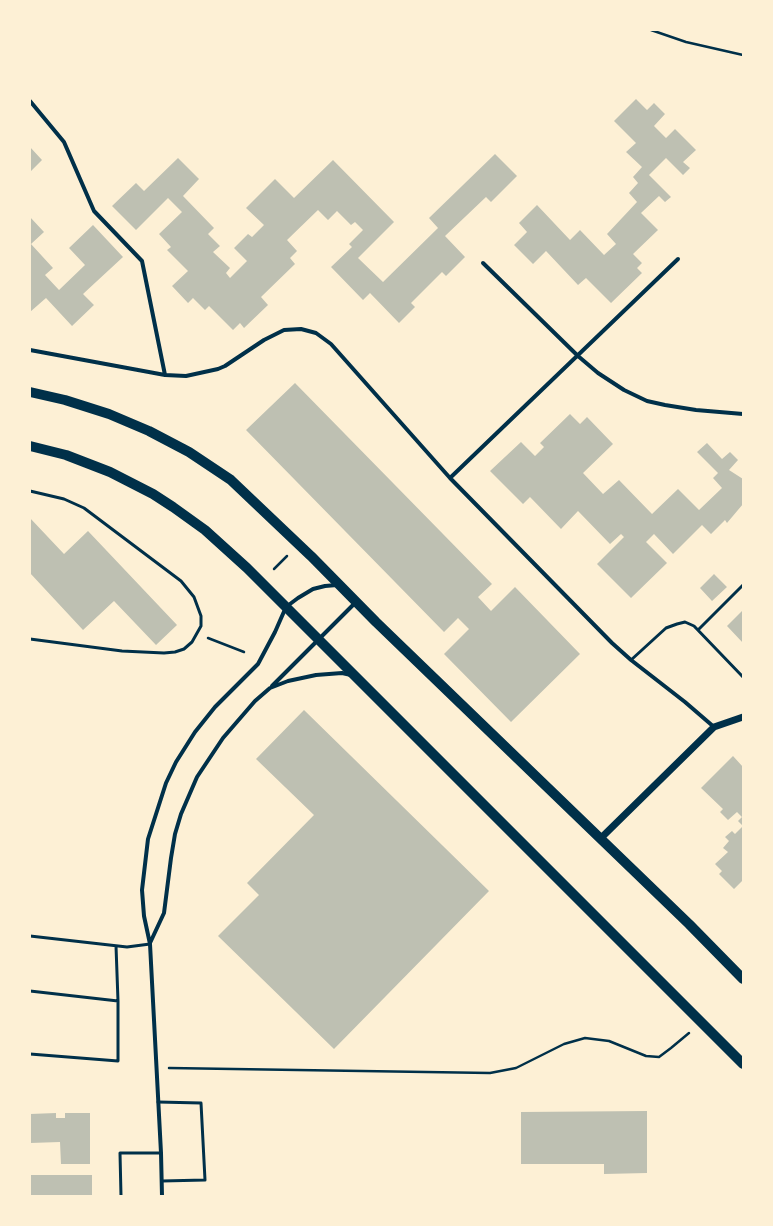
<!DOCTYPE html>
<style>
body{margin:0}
#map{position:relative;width:773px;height:1226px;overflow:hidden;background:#fdf0d5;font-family:"Fira Sans Condensed",sans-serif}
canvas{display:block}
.frame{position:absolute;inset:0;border:31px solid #fdf0d5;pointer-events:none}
</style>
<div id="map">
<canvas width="773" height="1226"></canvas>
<div class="frame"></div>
</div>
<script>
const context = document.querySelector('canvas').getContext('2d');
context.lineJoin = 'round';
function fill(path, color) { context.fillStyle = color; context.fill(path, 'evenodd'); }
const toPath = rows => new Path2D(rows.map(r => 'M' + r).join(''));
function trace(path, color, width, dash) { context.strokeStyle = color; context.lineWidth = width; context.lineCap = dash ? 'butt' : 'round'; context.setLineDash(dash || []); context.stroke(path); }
fill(toPath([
 [636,99,647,110,654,103,665,114,654,126,666,138,675,129,696,150,683,162,690,168,683,175,666,158,649,175,671,197,665,202,659,196,641,213,658,230,633,254,642,263,637,268,642,273,611,303,586,278,578,285,546,251,533,264,514,245,527,232,519,223,537,205,570,240,580,230,604,255,616,244,607,234,637,202,629,193,638,183,633,177,642,167,626,152,636,143,614,121],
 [30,147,42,160,30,172],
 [495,154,517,176,491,202,486,197,445,236,465,257,446,276,442,272,411,303,415,307,399,323,370,293,363,300,331,267,352,247,349,244,363,230,355,222,351,225,337,211,328,220,318,210,287,240,297,251,290,258,295,264,261,297,268,305,244,328,240,323,233,330,209,306,205,310,193,298,188,303,172,286,188,271,167,250,171,247,159,234,182,212,168,198,136,230,112,206,136,183,144,191,178,158,199,179,183,196,214,228,208,234,220,246,213,252,230,268,226,273,230,278,247,261,234,248,248,234,252,237,264,225,246,208,275,179,294,198,333,160,394,222,358,258,383,282,438,228,429,218],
 [30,217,44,232,31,244,53,268,45,275,59,290,85,265,69,248,93,225,123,257,83,294,94,305,72,326,46,298,30,312],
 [295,383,492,584,478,597,491,611,515,587,580,654,511,722,444,654,469,629,458,618,444,632,246,430],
 [570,414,580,424,587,417,613,444,583,473,603,494,619,480,652,514,678,489,699,510,722,488,713,478,718,473,697,452,707,443,722,459,730,452,738,460,729,470,743,479,743,504,727,523,725,520,711,534,702,525,673,554,654,534,646,542,667,563,631,598,597,564,624,537,621,534,610,544,578,511,561,529,530,497,523,504,490,471,521,442,535,456,544,447,540,443],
 [30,518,64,554,88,531,177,625,156,645,114,601,83,630,30,573],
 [714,574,727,587,712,601,700,588],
 [743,610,743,643,727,626],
 [304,710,489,891,334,1049,218,936,259,895,247,883,314,815,256,759],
 [733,756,743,767,743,880,734,889,719,874,722,871,715,864,728,852,723,848,729,841,725,837,732,831,735,834,743,826,738,821,742,817,737,812,728,820,720,812,723,809,701,788],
 [647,1111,647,1173,604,1174,604,1164,521,1164,521,1112],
 [56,1113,56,1118,65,1118,65,1113,90,1113,90,1164,61,1164,60,1142,30,1143,30,1114],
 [30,1175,92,1175,92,1196,30,1196]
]), '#bec0b2');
trace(toPath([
 [651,30,686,42,743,55],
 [274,569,287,556],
 [208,638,244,652],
 [169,1068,490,1073,516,1068,564,1044,585,1038,609,1041,646,1056,659,1057,671,1048,689,1033]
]), '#003049', 2.5);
trace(toPath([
 [30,491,64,499,84,508,181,581,194,597,201,616,201,626,192,642,184,649,175,652,164,653,122,651,30,639],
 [698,630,743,585],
 [631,660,666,628,677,624,685,622,694,626,743,677],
 [30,936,127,947,150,944],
 [30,991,118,1001,116,946],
 [30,1054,118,1061,118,1001],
 [158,1102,201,1103,205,1180,162,1181],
 [121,1196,120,1153,161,1153]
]), '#003049', 3);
trace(toPath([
 [30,101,64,142,94,211,142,261,165,375],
 [483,263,578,356,598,373,624,390,647,401,665,405,696,410,743,414],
 [30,350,165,375,186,376,218,369,225,366,264,340,284,330,301,329,316,333,331,344,450,478,612,643,631,660,685,702,714,727],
 [450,478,678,259],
 [272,686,356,602],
 [150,943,164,913,171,858,175,834,181,814,197,777,223,738,255,701,270,688,288,681,316,675,342,673,351,675],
 [162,1196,161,1153,150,944,144,916,142,890,148,839,166,783,176,762,195,732,215,707,258,664,275,632,286,607,298,598,313,589,325,586,337,585]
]), '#003049', 4);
trace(toPath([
 [601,838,714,727,743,717]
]), '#003049', 7);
trace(toPath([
 [30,392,65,400,109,414,149,431,189,452,231,480,311,556,376,622,689,924,743,979],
 [30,446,66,455,110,472,153,494,173,507,205,530,247,568,743,1064]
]), '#003049', 10);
</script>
